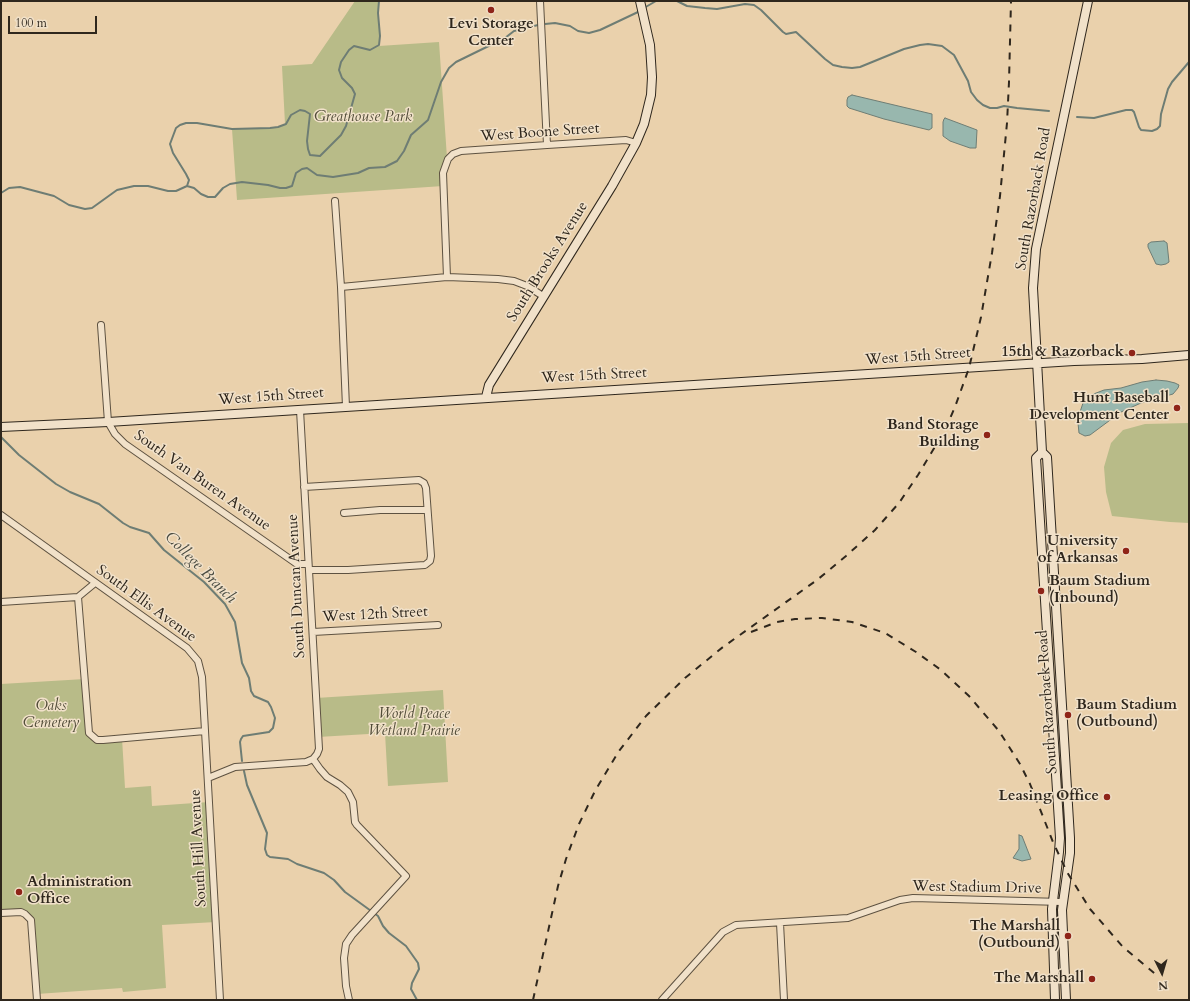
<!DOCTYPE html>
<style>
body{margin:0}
#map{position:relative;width:1190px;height:1001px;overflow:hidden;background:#ead1ac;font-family:Cardo,serif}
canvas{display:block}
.frame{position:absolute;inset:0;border:2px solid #2f271d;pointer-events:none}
.north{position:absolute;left:1142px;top:953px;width:40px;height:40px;-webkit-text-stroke:3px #f1e1c9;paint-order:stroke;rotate:175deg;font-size:11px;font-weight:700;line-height:16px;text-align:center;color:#2f271d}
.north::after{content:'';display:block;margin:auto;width:14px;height:18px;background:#2f271d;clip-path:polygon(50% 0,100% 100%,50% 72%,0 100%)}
.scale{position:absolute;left:8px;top:16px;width:89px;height:18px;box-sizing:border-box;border:2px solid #2f271d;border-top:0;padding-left:5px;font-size:12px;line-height:14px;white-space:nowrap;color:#2f271d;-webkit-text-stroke:3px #f1e1c9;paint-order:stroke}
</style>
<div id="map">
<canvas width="1190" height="1001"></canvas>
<div class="frame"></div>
<div class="north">N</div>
<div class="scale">100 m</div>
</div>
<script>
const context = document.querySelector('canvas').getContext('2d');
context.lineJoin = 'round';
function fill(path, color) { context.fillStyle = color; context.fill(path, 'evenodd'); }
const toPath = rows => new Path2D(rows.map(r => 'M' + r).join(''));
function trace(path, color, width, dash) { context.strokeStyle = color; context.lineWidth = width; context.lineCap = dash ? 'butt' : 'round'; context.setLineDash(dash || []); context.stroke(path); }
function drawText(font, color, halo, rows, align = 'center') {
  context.font = font + ' Cardo,serif'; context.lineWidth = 3; context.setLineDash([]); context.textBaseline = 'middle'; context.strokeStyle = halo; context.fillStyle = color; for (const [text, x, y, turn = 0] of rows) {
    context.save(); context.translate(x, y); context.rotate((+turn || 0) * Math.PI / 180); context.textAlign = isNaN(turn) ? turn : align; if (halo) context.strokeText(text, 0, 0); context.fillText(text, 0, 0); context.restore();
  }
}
fill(toPath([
 [355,1,379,1,378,13,380,36,379,46,439,42,447,158,443,186,237,200,232,129,270,128,278,127,285,124,282,66,312,64],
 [1189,423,1189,523,1170,522,1112,516,1106,492,1104,467,1111,443,1123,430,1145,424],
 [85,679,88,728,97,740,122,738,125,788,151,786,152,806,209,802,216,922,162,925,166,988,123,992,122,988,37,994,32,925,25,914,1,913,1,684],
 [443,690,448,782,388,786,385,733,318,737,316,698]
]), '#b8bb88');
const water = toPath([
 [852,95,932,114,932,128,929,130,884,119,849,108,847,106,847,100,848,97,852,95],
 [945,118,977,130,976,148,970,148,950,141,943,136,943,122,944,119,945,118],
 [1164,241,1167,243,1169,262,1166,264,1161,265,1156,264,1148,247,1148,244,1151,242,1164,241],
 [1156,380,1167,381,1175,383,1179,385,1178,388,1173,394,1141,403,1121,412,1090,435,1085,436,1079,433,1078,423,1079,415,1083,403,1091,395,1104,390,1121,388,1142,382,1156,380],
 [1019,835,1022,836,1031,859,1022,861,1013,858,1019,849,1019,835]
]);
fill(water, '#98b7ae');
trace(water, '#6e7d74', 1);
trace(toPath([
 [677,1,687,6,705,8,717,9,745,4,754,5,761,10,783,32,786,34,796,32,825,59,833,65,842,67,852,68,860,67,904,49,920,45,928,44,942,46,954,55,968,81,971,92,977,100,983,105,990,108,997,108,1004,106,1017,108,1049,111],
 [644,8,656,1],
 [545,24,555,23,570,26,578,31,589,33,600,30,638,12],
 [1077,117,1094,118,1126,110,1132,110,1134,112,1139,127,1141,130,1152,131,1157,129,1160,126,1161,114,1168,89,1172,82,1189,62],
 [187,186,189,180,186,174,173,153,170,144,176,128,180,125,186,123,197,123,232,129,270,128,278,127,286,124,291,115,300,110,305,111,310,114,307,141,308,149,310,155,320,156,341,135,346,126,355,94,352,88,342,78,339,70,341,62,349,50,354,46,370,50,379,45,380,36,378,13,379,1],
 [1,193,9,188,20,187,54,196,69,205,85,209,92,208,117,190,134,186,148,186,168,191,176,191,187,186,194,188,201,194,208,197,215,197,223,188,230,184,242,182,268,185,280,188,286,188,292,186,296,173,302,169,307,168,317,175,333,177,358,173,369,168,385,167,397,161,404,151,411,135,428,120,441,82,449,68,456,62,505,38,514,31,538,25],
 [1,437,19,455,56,484,70,492,99,504,123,523,130,527,149,533,164,550,204,582,225,604,235,622,242,663,249,678,251,691,254,696,268,702,271,707,275,718,273,728,269,732,243,736,241,739,240,742,242,761],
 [244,771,247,785,267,833,265,849,267,855,270,857,288,859,297,864,324,873,334,880,345,892,378,916,383,926,389,933,406,946,418,963,419,969,412,983,411,989,417,1000]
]), '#6e7d74', 2);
const street = toPath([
 [540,1,547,145],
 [335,201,341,287,346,407],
 [447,277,443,173,448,159,453,154,461,151,547,145,626,140,636,143],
 [341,287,447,277,498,279,514,281,527,286,543,296],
 [101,325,108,422,115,434,125,444,297,564,308,564],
 [304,487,419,480,424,483,426,488,431,556,430,561,425,565,348,570,309,570],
 [344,513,380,510,427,510],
 [1,515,187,648,198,661,202,677,220,1000],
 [95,583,78,597,89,733,97,740,103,740,205,731],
 [1,602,78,597],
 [313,632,438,625],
 [313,759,320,769,327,777,340,785,348,792,353,802,355,822,357,825,406,876,352,935,346,944,344,958,346,986,349,1000],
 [208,778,235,767,306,762,313,759,317,754,319,749,300,410],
 [1,913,21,912,25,914,31,920,37,1000],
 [780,923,784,1000],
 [662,1000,723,932,736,925,848,918,900,900,913,898,1062,902]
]);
const secondary = toPath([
 [486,397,489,385,612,186,636,143,644,124,651,95,652,77,650,45,640,1],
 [1,427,108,422,1074,361,1142,359,1189,355],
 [1042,452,1036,458,1060,838,1059,852,1052,909,1055,1000],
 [1066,1000,1062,910,1070,853,1070,838,1047,457,1042,452,1033,288,1036,249,1088,1]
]);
trace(street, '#5e5241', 8);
trace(secondary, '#2f271d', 10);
trace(street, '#f1e1c9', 6);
trace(secondary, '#f1e1c9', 8);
trace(toPath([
 [751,632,777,622,795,619,822,618,852,622,885,633,916,652,941,670,969,696,999,731,1020,764,1030,784,1053,842,1067,872,1090,909,1123,947,1159,977],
 [533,1000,558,886,566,859,579,824,595,791,619,751,646,716,685,678,723,647,817,580,846,556,875,530,899,503,918,475,945,430,955,407,969,368,981,317,992,253,1000,196,1007,123,1009,82,1011,1]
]), '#2f271d', 2, [7, 7]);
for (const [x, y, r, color] of [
 [491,10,4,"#8f2418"],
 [1132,353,4,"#8f2418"],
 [1177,408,4,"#8f2418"],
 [987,435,4,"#8f2418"],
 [1126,551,4,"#8f2418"],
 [1041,591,4,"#8f2418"],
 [1068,715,4,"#8f2418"],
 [1107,797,4,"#8f2418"],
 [19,892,4,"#8f2418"],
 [1068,936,4,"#8f2418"],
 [1092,979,4,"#8f2418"]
]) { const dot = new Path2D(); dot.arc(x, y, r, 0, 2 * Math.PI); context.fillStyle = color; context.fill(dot); trace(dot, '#f1e1c9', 1.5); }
drawText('bold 15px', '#2f271d', '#f1e1c9', [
 ["Levi Storage",491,25,"center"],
 ["Center",491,42,"center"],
 ["15th & Razorback",1124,353],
 ["Hunt Baseball",1169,399],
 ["Development Center",1169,416],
 ["Band Storage",979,426],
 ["Building",979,443],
 ["University",1118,542],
 ["of Arkansas",1118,559],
 ["Baum Stadium",1049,582,"left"],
 ["(Inbound)",1049,599,"left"],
 ["Baum Stadium",1076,706,"left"],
 ["(Outbound)",1076,723,"left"],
 ["Leasing Office",1099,797],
 ["Administration",27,883,"left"],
 ["Office",27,900,"left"],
 ["The Marshall",1060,927],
 ["(Outbound)",1060,944],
 ["The Marshall",1084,979]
], 'right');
drawText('italic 15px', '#514c38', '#f1e1c9', [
 ["Greathouse Park",363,118],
 ["Oaks",51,707],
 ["Cemetery",51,724],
 ["World Peace",414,715],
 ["Wetland Prairie",414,732]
]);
drawText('15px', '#2f271d', '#f1e1c9', [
 ["West Boone Street",540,133,-4],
 ["South Razorback Road",1034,199,-80],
 ["South Brooks Avenue",548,262,-58],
 ["West 15th Street",918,357,-4],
 ["West 15th Street",594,376,-3],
 ["West 15th Street",271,397,-4],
 ["South Van Buren Avenue",202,481,35],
 ["South Duncan Avenue",297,586,-93],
 ["South Ellis Avenue",146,604,36],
 ["West 12th Street",375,615,-3],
 ["South Razorback Road",1048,702,-94],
 ["South Hill Avenue",199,848,-93],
 ["West Stadium Drive",977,888,1]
]);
drawText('italic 16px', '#494b41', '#f1e1c9', [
 ["College Branch",200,568,45]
]);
</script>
